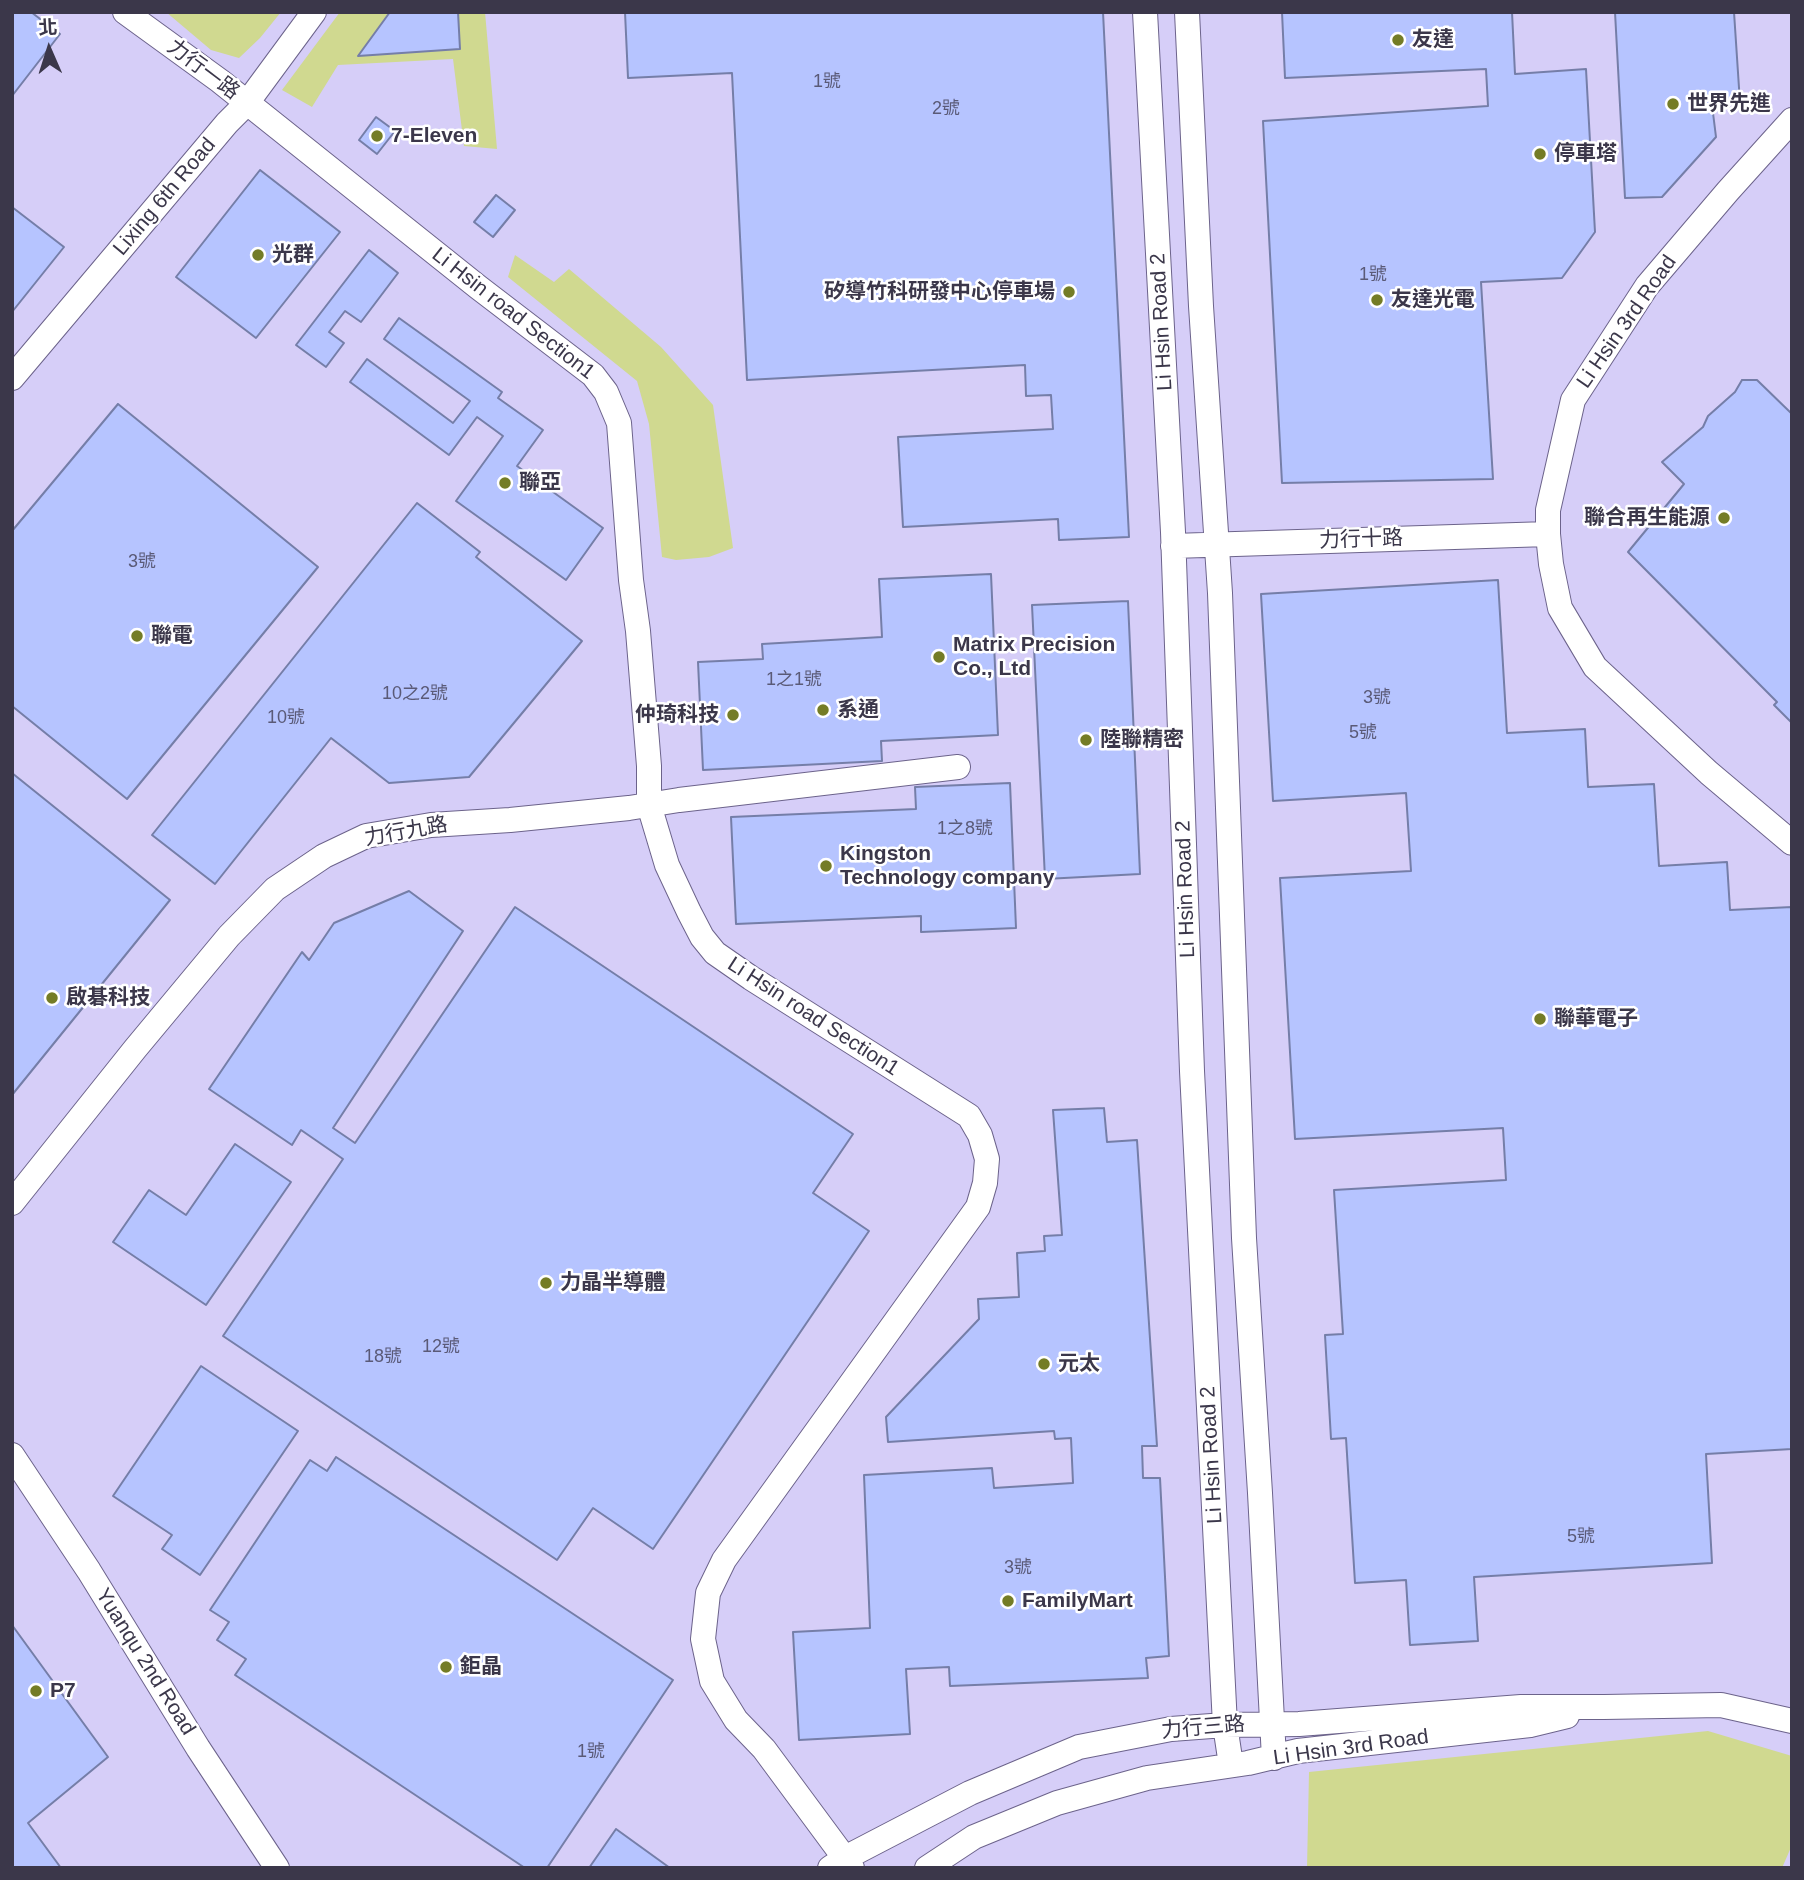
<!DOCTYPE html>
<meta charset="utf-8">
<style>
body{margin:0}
#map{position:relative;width:1804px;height:1880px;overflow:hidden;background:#e2ddf9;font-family:Arial,"Noto Sans TC",sans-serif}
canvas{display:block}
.frame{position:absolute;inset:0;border:14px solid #3b374a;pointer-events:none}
.north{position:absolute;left:14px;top:14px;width:70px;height:70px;-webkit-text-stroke:5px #fff;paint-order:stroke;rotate:357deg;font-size:19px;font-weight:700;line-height:28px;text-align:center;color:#3b374a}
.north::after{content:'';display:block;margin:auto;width:24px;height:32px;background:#3b374a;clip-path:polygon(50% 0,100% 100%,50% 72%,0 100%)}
</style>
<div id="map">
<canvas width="1804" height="1880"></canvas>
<div class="frame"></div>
<div class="north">北</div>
</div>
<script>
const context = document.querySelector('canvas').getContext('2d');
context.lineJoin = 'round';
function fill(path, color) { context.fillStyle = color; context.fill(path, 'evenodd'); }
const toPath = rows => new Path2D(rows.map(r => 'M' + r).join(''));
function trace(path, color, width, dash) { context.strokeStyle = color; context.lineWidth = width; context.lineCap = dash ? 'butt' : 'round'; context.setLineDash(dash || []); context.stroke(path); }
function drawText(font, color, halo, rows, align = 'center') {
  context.font = font + ' Arial,"Noto Sans TC",sans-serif'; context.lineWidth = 5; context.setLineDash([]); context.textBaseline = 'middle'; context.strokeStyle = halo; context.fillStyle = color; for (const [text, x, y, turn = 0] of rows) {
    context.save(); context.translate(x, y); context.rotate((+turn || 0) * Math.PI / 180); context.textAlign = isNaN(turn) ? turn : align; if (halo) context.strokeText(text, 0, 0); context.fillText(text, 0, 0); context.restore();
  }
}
fill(toPath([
 [12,12,1792,12,1792,1868,12,1868]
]), '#d6cef8');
fill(toPath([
 [166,12,281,12,260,38,239,58,211,50],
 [340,12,485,12,497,149,464,146,453,59,338,65,312,107,282,90],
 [515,255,554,282,569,269,661,347,713,405,733,548,709,557,676,560,662,557,649,424,637,381,508,277],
 [1708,1731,1792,1756,1792,1845,1782,1868,1307,1868,1309,1772]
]), '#d0d990');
const building = toPath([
 [12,12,31,12,60,34,12,96,12,12],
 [390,12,458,12,460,49,358,56,390,12],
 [625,12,1103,12,1129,537,1059,540,1058,519,903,527,898,437,1053,429,1051,395,1026,396,1025,365,747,380,732,73,628,78,625,12],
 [1282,12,1512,12,1515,74,1586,69,1595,232,1562,278,1481,282,1493,479,1282,483,1263,121,1488,106,1486,69,1285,78,1282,12],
 [1615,12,1734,12,1740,103,1712,105,1716,137,1662,197,1625,198,1615,12],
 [376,117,395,131,377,154,359,140,376,117],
 [260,170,340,232,256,338,176,277,260,170],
 [496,195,515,210,493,237,474,222,496,195],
 [12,207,64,247,12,312,12,207],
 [369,250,398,273,361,322,345,311,329,332,344,343,326,367,296,345,369,250],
 [399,318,502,392,498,398,543,430,517,466,603,528,566,580,456,501,503,436,477,417,449,455,350,382,367,359,453,423,470,401,384,339,399,318],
 [1742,380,1757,380,1792,414,1792,723,1774,705,1777,702,1628,552,1684,484,1662,462,1703,427,1708,416,1735,392,1742,380],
 [118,404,318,567,127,799,12,706,12,531,118,404],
 [417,503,480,552,476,557,582,641,469,777,389,783,331,738,215,884,152,835,417,503],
 [991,574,998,735,881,741,882,761,703,770,698,662,763,659,762,644,882,637,879,579,991,574],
 [1498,580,1507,733,1585,729,1588,787,1654,784,1659,866,1727,862,1730,910,1792,907,1792,1449,1706,1454,1712,1563,1474,1577,1478,1641,1410,1645,1406,1580,1355,1583,1346,1438,1331,1439,1325,1335,1343,1334,1334,1190,1506,1180,1503,1128,1295,1139,1280,878,1411,871,1406,793,1273,801,1261,594,1498,580],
 [1128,601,1140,874,1045,879,1032,605,1128,601],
 [12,773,170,900,12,1095,12,773],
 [1010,783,1016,928,921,932,921,916,736,924,731,817,916,809,915,787,1010,783],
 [409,891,463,931,333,1128,355,1143,515,907,853,1134,813,1193,869,1231,653,1549,593,1508,557,1560,223,1336,343,1159,301,1130,292,1145,209,1089,302,952,309,960,334,923,409,891],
 [1104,1108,1107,1142,1137,1140,1157,1446,1142,1446,1143,1478,1160,1478,1169,1656,1146,1658,1148,1678,950,1686,949,1667,906,1669,910,1734,799,1740,793,1632,870,1628,864,1475,992,1468,994,1488,1073,1483,1071,1438,1055,1439,1054,1431,888,1442,886,1417,979,1319,978,1299,1019,1297,1017,1253,1045,1251,1044,1236,1062,1235,1053,1110,1104,1108],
 [235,1144,291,1182,206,1305,113,1242,149,1190,186,1215,235,1144],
 [201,1366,298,1431,200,1575,162,1549,172,1535,113,1496,201,1366],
 [336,1457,673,1680,547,1868,525,1868,235,1675,246,1659,217,1640,229,1622,210,1610,310,1460,327,1471,336,1457],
 [12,1625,108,1757,28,1823,61,1868,12,1868,12,1625],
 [616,1829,670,1868,589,1868,616,1829]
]);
fill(building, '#b6c4ff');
trace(building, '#757ea8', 2);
const minor = toPath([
 [125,12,220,81,478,287,593,375,606,392,619,423,631,580,638,631,649,766,649,805,667,865,689,912,702,937,715,953,751,978,969,1116,980,1135,987,1159,985,1183,978,1207,724,1560,708,1593,703,1639,712,1681,736,1720,764,1749,852,1868],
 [1145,12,1173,532,1192,1071,1225,1725,1231,1765],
 [1187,12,1201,306,1220,593,1244,1238,1260,1493,1274,1758],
 [1792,120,1728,191,1647,286,1573,400,1548,510,1548,534,1551,564,1560,608,1595,667,1709,773,1792,843],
 [12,378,227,123,247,103,314,12],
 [1173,546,1548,534],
 [12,1203,135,1049,229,936,275,889,324,856,366,836,431,825,510,820,629,808,679,800,958,767],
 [12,1455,89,1571,198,1748,277,1868],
 [830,1868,845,1858,970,1793,1079,1747,1171,1729,1225,1725,1299,1724,1521,1707,1604,1707,1721,1705,1792,1721],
 [927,1868,974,1837,1057,1803,1147,1778,1248,1763,1298,1751,1530,1725,1567,1716]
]);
trace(minor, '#6c638b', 26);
trace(minor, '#fff', 24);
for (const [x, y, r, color] of [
 [1398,40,7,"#747c26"],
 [1673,104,7,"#747c26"],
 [377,136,7,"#747c26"],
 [1540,154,7,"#747c26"],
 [258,255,7,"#747c26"],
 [1069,292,7,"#747c26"],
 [1377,300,7,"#747c26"],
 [505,483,7,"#747c26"],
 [1724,518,7,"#747c26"],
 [137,636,7,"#747c26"],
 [939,657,7,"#747c26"],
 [823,710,7,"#747c26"],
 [733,715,7,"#747c26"],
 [1086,740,7,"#747c26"],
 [826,866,7,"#747c26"],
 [52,998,7,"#747c26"],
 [1540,1019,7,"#747c26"],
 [546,1283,7,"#747c26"],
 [1044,1364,7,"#747c26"],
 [1008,1601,7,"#747c26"],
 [446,1667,7,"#747c26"],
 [36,1691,7,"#747c26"]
]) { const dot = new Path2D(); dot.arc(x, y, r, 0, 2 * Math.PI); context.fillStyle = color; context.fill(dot); trace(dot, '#fff', 2.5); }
drawText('18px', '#5a5a77', null, [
 ["1號",827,82],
 ["2號",946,109],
 ["1號",1373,275],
 ["3號",142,562],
 ["1之1號",794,680],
 ["10之2號",415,694],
 ["3號",1377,698],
 ["10號",286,718],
 ["5號",1363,733],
 ["1之8號",965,829],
 ["12號",441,1347],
 ["18號",383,1357],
 ["5號",1581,1537],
 ["3號",1018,1568],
 ["1號",591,1752]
]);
drawText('bold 21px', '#3b374a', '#fff', [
 ["友達",1412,40],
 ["世界先進",1687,104],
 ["7-Eleven",391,136],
 ["停車塔",1554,154],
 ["光群",272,255],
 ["矽導竹科研發中心停車場",1055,292,"right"],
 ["友達光電",1391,300],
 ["聯亞",519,483],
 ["聯合再生能源",1710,518,"right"],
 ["聯電",151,636],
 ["Matrix Precision",953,645],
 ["Co., Ltd",953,669],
 ["系通",837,710],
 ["仲琦科技",719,715,"right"],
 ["陸聯精密",1100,740],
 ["Kingston",840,854],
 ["Technology company",840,878],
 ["啟碁科技",66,998],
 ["聯華電子",1554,1019],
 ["力晶半導體",560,1283],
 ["元太",1058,1364],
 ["FamilyMart",1022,1601],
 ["鉅晶",460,1667],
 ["P7",50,1691]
], 'left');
drawText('21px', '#3b374a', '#fff', [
 ["力行一路",203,70,37],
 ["Lixing 6th Road",165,197,-50],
 ["Li Hsin road Section1",513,314,38],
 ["Li Hsin Road 2",1162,322,-93],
 ["Li Hsin 3rd Road",1627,322,-55],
 ["力行十路",1361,540,-2],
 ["力行九路",406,832,-10],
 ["Li Hsin Road 2",1186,889,-92],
 ["Li Hsin road Section1",813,1017,33],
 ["Li Hsin Road 2",1212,1455,-93],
 ["Yuanqu 2nd Road",145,1662,58],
 ["力行三路",1203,1728,-5],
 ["Li Hsin 3rd Road",1351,1748,-8]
]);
</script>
